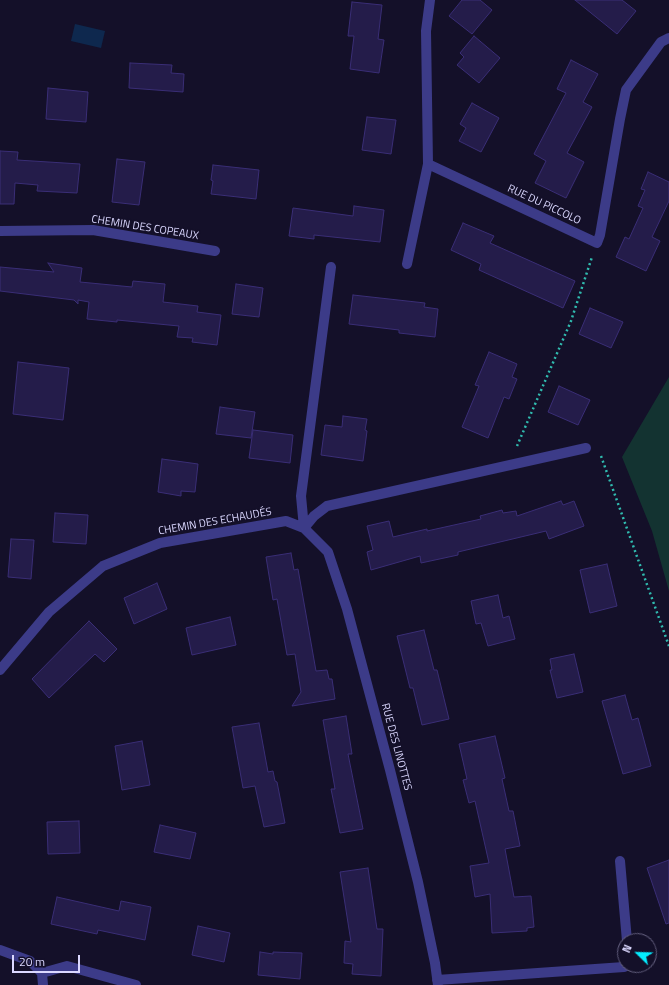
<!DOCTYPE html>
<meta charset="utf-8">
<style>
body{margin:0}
#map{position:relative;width:669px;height:985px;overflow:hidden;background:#141029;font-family:"Titillium Web",sans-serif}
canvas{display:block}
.north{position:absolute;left:617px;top:933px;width:40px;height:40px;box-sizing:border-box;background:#141029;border:1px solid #64607f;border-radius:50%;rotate:293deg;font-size:11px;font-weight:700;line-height:16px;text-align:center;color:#dbd8ff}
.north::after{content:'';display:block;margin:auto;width:14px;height:18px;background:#04edff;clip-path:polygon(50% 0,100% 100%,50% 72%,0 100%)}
.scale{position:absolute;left:12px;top:955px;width:68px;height:18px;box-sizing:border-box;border:2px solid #dbd8ff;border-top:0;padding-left:5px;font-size:12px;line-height:14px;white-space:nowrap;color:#dbd8ff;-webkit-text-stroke:3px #141029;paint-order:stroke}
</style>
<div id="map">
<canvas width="669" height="985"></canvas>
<div class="north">N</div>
<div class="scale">20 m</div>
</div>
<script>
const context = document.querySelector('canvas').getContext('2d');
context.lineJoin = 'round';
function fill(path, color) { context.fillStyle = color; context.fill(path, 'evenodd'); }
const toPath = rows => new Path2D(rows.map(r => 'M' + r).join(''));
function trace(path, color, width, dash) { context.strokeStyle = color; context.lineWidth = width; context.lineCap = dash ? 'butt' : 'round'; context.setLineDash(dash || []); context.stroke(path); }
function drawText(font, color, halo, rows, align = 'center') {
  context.font = font + ' "Titillium Web",sans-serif'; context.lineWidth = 3.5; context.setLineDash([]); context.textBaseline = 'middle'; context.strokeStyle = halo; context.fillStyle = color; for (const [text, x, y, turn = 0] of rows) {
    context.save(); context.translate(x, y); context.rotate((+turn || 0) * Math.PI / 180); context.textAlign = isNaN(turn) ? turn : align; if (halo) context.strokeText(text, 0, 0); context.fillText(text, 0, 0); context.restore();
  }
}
fill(toPath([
 [669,377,669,591,652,531,622,457]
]), '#133331');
fill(toPath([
 [75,24,105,31,101,48,71,41]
]), '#0e284e');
const building = toPath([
 [462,0,480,0,492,10,472,34,449,16,462,0],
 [575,0,622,0,636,11,617,34,575,0],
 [352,2,382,5,378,39,384,40,379,73,350,69,354,36,348,36,352,2],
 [474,36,500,58,479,83,457,65,464,57,460,53,474,36],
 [571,60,598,74,583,102,592,107,567,153,584,162,566,198,535,183,546,161,534,154,566,93,557,89,571,60],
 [130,63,172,65,171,73,184,74,183,92,129,88,130,63],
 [48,88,88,92,86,122,46,119,48,88],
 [472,103,499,118,481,152,459,141,466,128,460,124,472,103],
 [367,117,396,120,391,154,362,150,367,117],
 [0,151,18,152,17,160,80,164,77,193,37,191,38,185,15,183,14,204,0,204,0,151],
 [117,159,145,162,139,205,112,202,117,159],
 [213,165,259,170,256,199,211,194,213,181,211,180,213,165],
 [648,172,669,182,669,201,652,237,660,241,646,271,616,257,625,237,629,239,643,208,638,206,645,190,641,189,648,172],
 [354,206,384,210,380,242,314,235,314,239,289,236,293,208,353,216,354,206],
 [463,223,494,236,490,243,575,281,563,308,479,270,481,264,451,250,463,223],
 [48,263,82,268,80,282,132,287,133,281,165,284,163,302,198,306,197,312,221,315,217,345,192,342,193,338,177,337,179,326,117,320,117,322,87,319,89,302,78,300,78,304,74,300,0,291,0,267,54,272,48,263],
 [236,284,263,288,259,317,232,314,236,284],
 [353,295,425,303,424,307,438,309,435,337,399,333,399,330,349,324,353,295],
 [590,308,623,322,611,348,579,334,590,308],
 [489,352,517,364,512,377,517,379,509,399,504,397,488,438,462,427,479,386,475,385,489,352],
 [18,362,69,368,63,420,13,414,18,362],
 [559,386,590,400,578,425,548,412,559,386],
 [220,407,255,412,251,438,216,434,220,407],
 [343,416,367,419,365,430,367,431,363,461,321,455,325,425,342,427,343,416],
 [253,430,293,435,290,463,249,458,253,430],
 [162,459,198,464,195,492,181,491,181,496,158,492,162,459],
 [561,501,563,505,574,501,584,526,549,539,546,531,458,552,458,555,421,563,420,556,371,570,367,552,373,550,367,526,389,521,393,537,427,529,427,531,481,519,480,516,502,510,503,513,516,511,517,516,561,501],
 [55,513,88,515,86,544,53,542,55,513],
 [11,539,34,540,31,579,8,577,11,539],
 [291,553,294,570,298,569,316,671,327,670,329,679,332,679,335,699,292,706,301,692,295,654,287,655,277,599,273,600,266,557,291,553],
 [607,564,617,606,590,613,580,570,607,564],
 [157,583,167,609,134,624,124,598,157,583],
 [498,595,503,618,509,616,515,639,488,646,481,623,476,624,471,601,498,595],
 [230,617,236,645,192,655,186,628,230,617],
 [89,621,117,649,104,662,95,654,49,698,32,679,89,621],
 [424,630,434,670,437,670,449,719,422,725,413,688,410,688,397,636,424,630],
 [574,654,583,692,557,698,550,670,552,670,550,659,574,654],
 [625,695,632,720,638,718,651,766,623,774,602,701,625,695],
 [346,716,352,754,348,754,363,829,340,833,331,789,335,789,323,720,346,716],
 [259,723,268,772,273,771,275,781,277,782,285,823,264,827,255,786,243,788,232,727,259,723],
 [495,736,505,778,502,779,509,811,513,811,520,846,505,849,514,897,531,896,534,927,527,928,527,931,492,933,490,894,475,897,470,866,489,863,475,801,469,803,463,780,467,779,459,744,495,736],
 [142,741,150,785,122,790,115,746,142,741],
 [79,821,80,853,48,854,47,822,79,821],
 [160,825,196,833,190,859,154,852,160,825],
 [669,860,669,923,666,924,647,868,669,860],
 [368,868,377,929,383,929,381,976,352,974,353,964,344,963,345,941,351,942,340,872,368,868],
 [57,897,119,911,121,901,151,907,145,940,98,930,97,934,51,924,57,897],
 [198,926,230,933,224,962,192,955,198,926],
 [260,952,273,954,273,952,302,953,300,979,258,975,260,952]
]);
fill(building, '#241c4a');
trace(building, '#3a2e76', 1);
trace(toPath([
 [517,446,571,321,592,257],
 [601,456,669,646]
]), '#30bbaf', 2.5, [2, 3]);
trace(toPath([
 [430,0,426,31,428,164,597,243,600,235,620,119,626,90,661,42,669,38],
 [0,231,93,230,215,251],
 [407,264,428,164],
 [304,528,314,516,327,506,586,448],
 [304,528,301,496,331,267],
 [0,670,49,612,103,566,160,543,286,521,304,528,328,552,347,609,390,770,418,882,435,963,438,985],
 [620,861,627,941],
 [0,950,30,961,42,973],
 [42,973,67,966,136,985],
 [42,973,43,985],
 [437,980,624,967,627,965]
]), '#3c3b88', 10);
drawText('11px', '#dbd8ff', '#141029', [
 ["RUE DU PICCOLO",544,205,25],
 ["CHEMIN DES COPEAUX",145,228,9],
 ["CHEMIN DES ECHAUDÉS",215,522,-10],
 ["RUE DES LINOTTES",396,747,75]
]);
</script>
